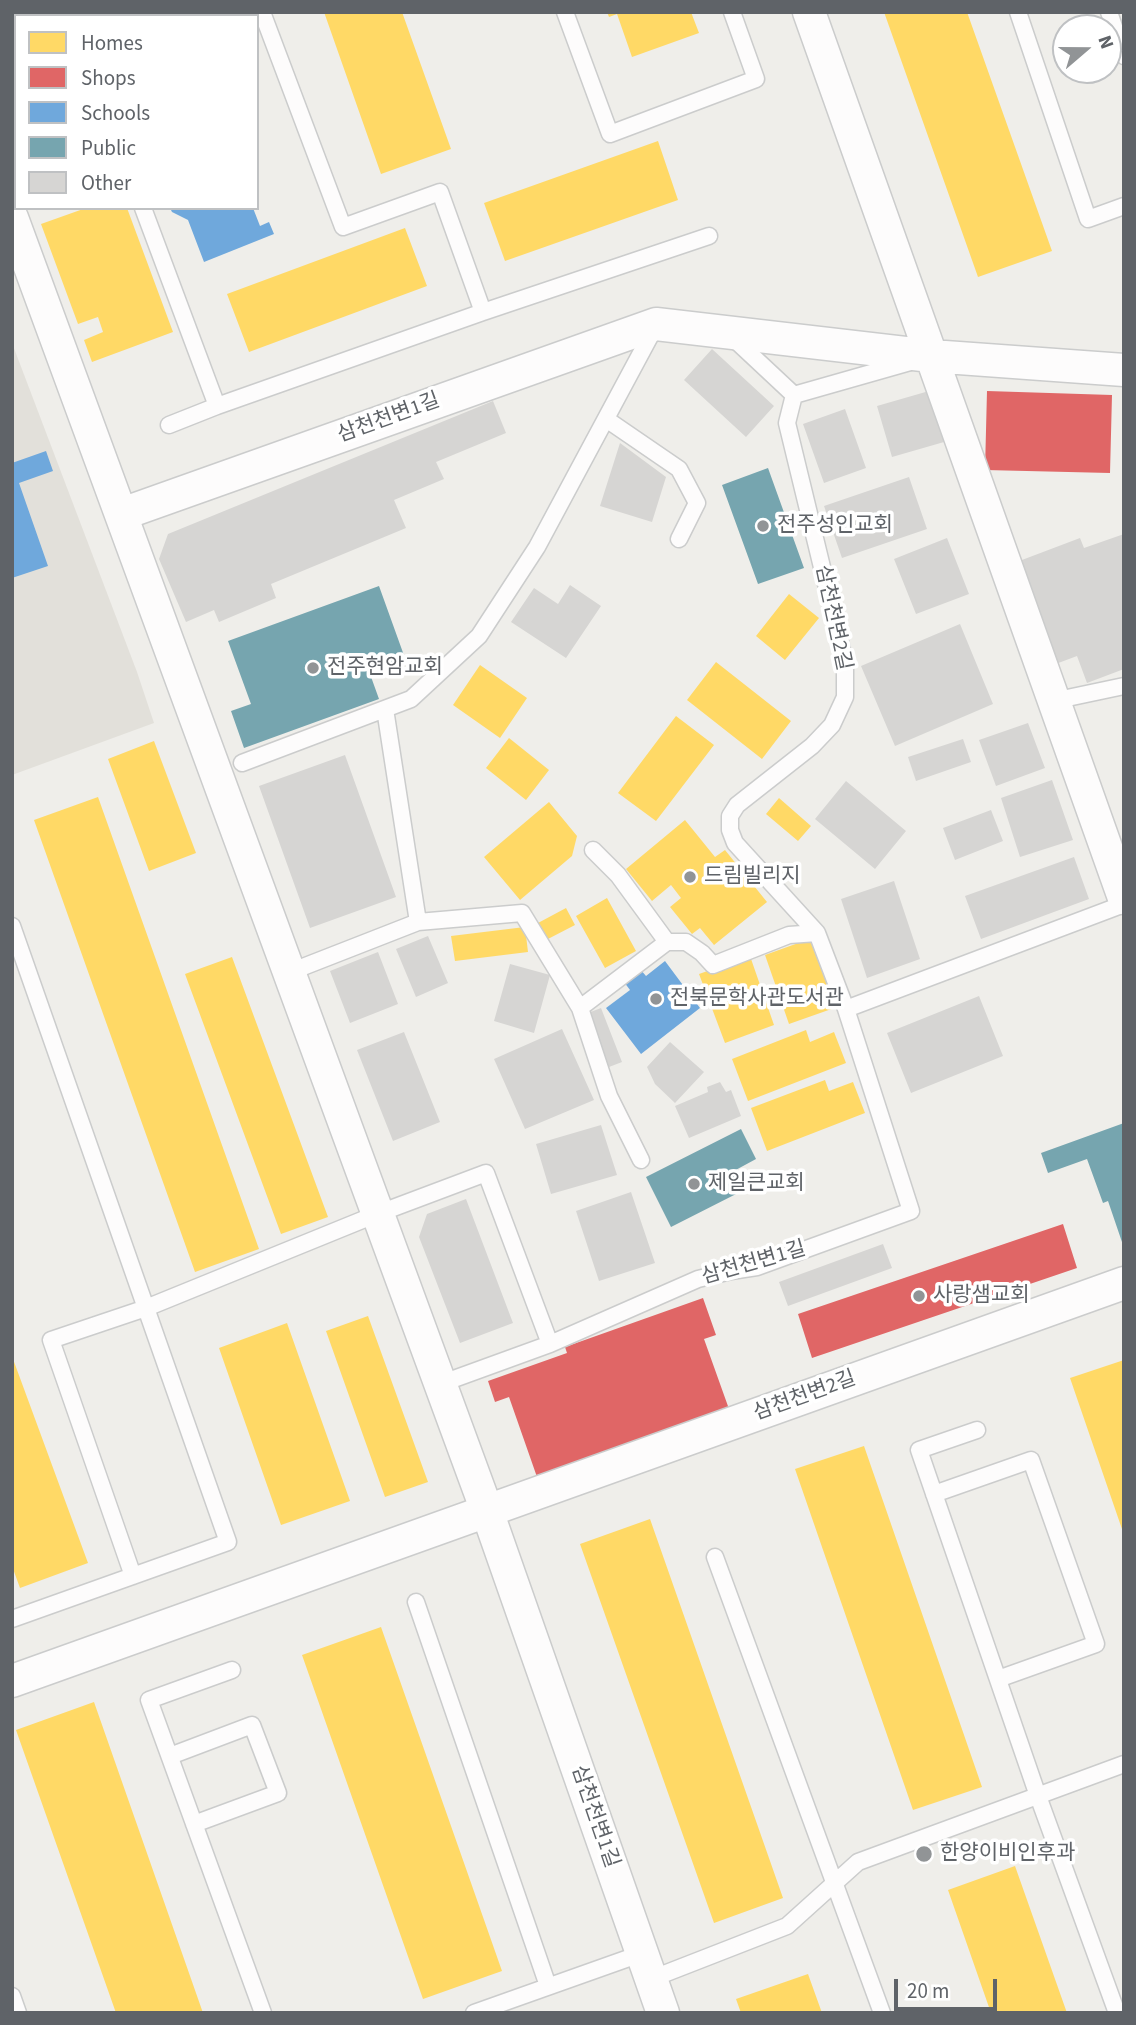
<!DOCTYPE html>
<meta charset="utf-8">
<style>
body{margin:0}
#map{position:relative;width:1136px;height:2025px;overflow:hidden;background:#efeeea;font-family:"Source Sans 3",sans-serif}
canvas{display:block}
.frame{position:absolute;inset:0;border:14px solid #5f6368;pointer-events:none}
.legend{position:absolute;left:14px;top:14px;width:245px;height:196px;box-sizing:border-box;background:#fff;border:2px solid #bfc1c3;margin:0;padding:9px 12px;list-style:none;font-size:21px;color:#5f6368}
.legend li{display:flex;align-items:center;gap:14px;height:35px}
.legend b{width:35px;border:2px solid #bfc1c3}
.north{position:absolute;left:1052px;top:14px;width:70px;height:70px;box-sizing:border-box;background:#fff;border:2px solid #bfc1c3;border-radius:50%;rotate:70deg;font-size:19px;font-weight:700;line-height:28px;text-align:center;color:#5f6368}
.north::after{content:'';display:block;margin:auto;width:24px;height:32px;background:#919496;clip-path:polygon(50% 0,100% 100%,50% 72%,0 100%)}
.scale{position:absolute;left:894px;top:1979px;width:103px;height:32px;box-sizing:border-box;border:4px solid #5f6368;border-top:0;padding-left:9px;font-size:21px;line-height:24px;white-space:nowrap;color:#5f6368;-webkit-text-stroke:5px #fff;paint-order:stroke}
</style>
<div id="map">
<canvas width="1136" height="2025"></canvas>
<div class="frame"></div>
<ul class="legend">
<li><b style="height:19px;background:#ffd966"></b>Homes</li>
<li><b style="height:19px;background:#e06666"></b>Shops</li>
<li><b style="height:19px;background:#6fa8dc"></b>Schools</li>
<li><b style="height:19px;background:#76a5af"></b>Public</li>
<li><b style="height:19px;background:#d6d5d3"></b>Other</li>
</ul>
<div class="north">N</div>
<div class="scale">20 m</div>
</div>
<script>
const context = document.querySelector('canvas').getContext('2d');
context.lineJoin = 'round';
function fill(path, color) { context.fillStyle = color; context.fill(path, 'evenodd'); }
const toPath = rows => new Path2D(rows.map(r => 'M' + r).join(''));
function trace(path, color, width, dash) { context.strokeStyle = color; context.lineWidth = width; context.lineCap = dash ? 'butt' : 'round'; context.setLineDash(dash || []); context.stroke(path); }
function drawText(font, color, halo, rows, align = 'center') {
  context.font = font + ' "Source Sans 3","Noto Sans KR",sans-serif'; context.lineWidth = 7; context.setLineDash([]); context.textBaseline = 'middle'; context.strokeStyle = halo; context.fillStyle = color; for (const [text, x, y, turn = 0] of rows) {
    context.save(); context.translate(x, y); context.rotate((+turn || 0) * Math.PI / 180); context.textAlign = isNaN(turn) ? turn : align; if (halo) context.strokeText(text, 0, 0); context.fillText(text, 0, 0); context.restore();
  }
}
fill(toPath([
 [12,343,137,672,154,723,12,775]
]), '#e2e0da');
fill(toPath([
 [39,12,119,12,120,16,41,16],
 [324,12,402,12,451,149,381,174],
 [607,12,691,12,699,33,632,57,617,14,609,17],
 [884,12,967,12,1052,251,978,277],
 [658,141,678,200,505,261,484,203],
 [86,208,127,208,173,332,92,362,84,340,103,332,98,317,78,324,41,224],
 [405,228,427,286,249,352,227,294],
 [789,594,819,618,785,660,756,636],
 [716,662,791,721,762,759,687,700],
 [480,665,527,698,500,738,453,705],
 [676,716,714,745,656,821,618,793],
 [509,738,549,770,526,800,486,768],
 [154,741,196,853,149,871,108,759],
 [98,797,259,1249,195,1272,34,820],
 [779,798,811,826,798,841,766,814],
 [549,802,577,836,572,856,520,900,484,857],
 [685,820,715,857,725,850,767,902,714,945,700,928,692,934,670,907,681,898,671,885,652,901,626,869],
 [607,898,636,951,605,968,576,916],
 [566,908,575,925,546,940,538,923],
 [525,927,528,952,455,961,451,936],
 [815,937,840,1006,789,1024,765,955],
 [750,956,774,1025,725,1043,699,974],
 [232,957,328,1217,281,1234,185,974],
 [806,1030,810,1042,834,1032,846,1063,748,1101,732,1059],
 [825,1080,829,1091,853,1082,865,1113,767,1151,751,1108],
 [368,1316,428,1482,385,1497,326,1331],
 [287,1323,350,1501,281,1525,219,1348],
 [13,1359,88,1563,20,1588,12,1566],
 [1124,1360,1124,1532,1123,1532,1070,1378],
 [864,1446,982,1787,913,1810,795,1469],
 [650,1519,783,1898,714,1923,580,1544],
 [381,1627,502,1971,423,1999,302,1655],
 [94,1702,203,2013,116,2013,16,1730],
 [1015,1866,1067,2013,991,2013,948,1890],
 [808,1974,822,2013,741,2013,736,1999]
]), '#ffd966');
fill(toPath([
 [987,391,1112,395,1110,473,985,470],
 [1063,1224,1077,1268,812,1358,798,1314],
 [703,1298,716,1335,704,1339,729,1409,537,1477,509,1397,495,1402,488,1381,567,1353,565,1347]
]), '#e06666');
fill(toPath([
 [170,208,253,208,260,226,269,222,274,234,204,262,188,220,172,212],
 [46,451,53,471,19,483,48,566,12,578,12,463],
 [665,961,700,1008,641,1054,606,1008,630,990,624,982,640,969,646,976]
]), '#6fa8dc');
fill(toPath([
 [768,468,804,568,758,584,722,485],
 [379,586,406,661,370,674,379,699,244,748,231,711,251,704,228,641],
 [1124,1123,1124,1245,1123,1245,1108,1201,1103,1203,1087,1159,1048,1173,1041,1153],
 [741,1129,756,1159,732,1172,742,1191,671,1227,646,1177]
]), '#76a5af');
fill(toPath([
 [712,349,774,406,746,437,684,380],
 [929,391,944,442,892,457,877,406],
 [493,401,506,433,436,462,444,479,394,500,406,528,271,584,276,598,219,622,214,610,186,622,159,559,168,534],
 [845,409,866,468,824,483,803,424],
 [620,443,666,477,652,522,600,506],
 [909,477,927,529,842,558,824,506],
 [1124,534,1124,669,1087,683,1077,656,1053,665,1014,563,1080,538,1084,548],
 [947,538,969,594,916,614,894,559],
 [570,585,601,606,566,658,511,622,534,588,558,604],
 [960,624,993,704,895,746,861,666],
 [1028,723,1045,768,996,786,979,740],
 [963,739,971,762,916,781,908,757],
 [345,755,396,897,310,928,259,786],
 [1052,780,1073,840,1020,857,1001,798],
 [846,781,906,831,875,869,815,819],
 [991,810,1003,841,955,860,943,828],
 [1074,857,1089,899,981,939,965,896],
 [894,881,920,959,867,978,841,899],
 [428,936,448,983,416,997,396,949],
 [378,952,398,1004,350,1023,330,971],
 [510,964,550,975,534,1033,494,1021],
 [979,996,1003,1056,911,1093,887,1033],
 [601,1008,622,1062,609,1067,588,1013],
 [562,1029,594,1100,525,1129,494,1059],
 [404,1032,440,1122,393,1141,357,1050],
 [670,1042,704,1072,675,1103,655,1084,647,1067],
 [720,1082,726,1092,731,1090,741,1116,689,1138,675,1106,708,1092,707,1087],
 [601,1125,617,1175,551,1194,536,1144],
 [631,1192,655,1263,599,1281,576,1211],
 [466,1199,513,1323,460,1343,419,1237,427,1214],
 [883,1244,892,1268,788,1306,779,1282]
]), '#d6d5d3');
const lane = toPath([
 [262,12,343,227,440,192,483,312],
 [565,12,610,134,756,79,732,12],
 [1018,12,1088,219,1124,206],
 [1109,12,1124,56],
 [233,16,235,12],
 [12,55,16,65],
 [12,191,16,190],
 [143,208,217,406,483,312,709,236],
 [732,337,794,395,910,362],
 [794,395,787,423,845,662,845,697,832,725,812,746,737,805,730,816,730,830,735,843,817,933],
 [606,419,679,469,697,503,679,539],
 [169,425,217,406],
 [1053,701,1124,686],
 [385,709,418,922],
 [242,763,411,699,479,636,537,547,655,327],
 [593,850,618,875,667,942],
 [12,926,228,1542,12,1619],
 [290,972,418,922,522,913,580,1008,609,1096,641,1160],
 [580,1008,667,942,686,942,702,953,713,965,789,935,817,933,846,1009,1124,904],
 [440,1384,550,1344,698,1279,731,1271,757,1267,911,1211,846,1009],
 [977,1430,919,1450,1038,1796,1117,2013],
 [934,1494,1031,1460,1096,1644,998,1679],
 [715,1557,882,2013],
 [133,1576,51,1340,146,1308,377,1214,486,1173,550,1344],
 [416,1602,548,1986],
 [232,1670,149,1700,263,2013],
 [170,1756,252,1725,278,1793,194,1824],
 [651,1979,787,1926,858,1862,1124,1764],
 [12,1996,18,2013],
 [474,2013,643,1953]
]);
const street = toPath([
 [809,12,1124,898],
 [12,218,487,1511,663,2013],
 [122,514,656,324,931,356,1124,370],
 [12,1681,1124,1283]
]);
trace(lane, '#cbcccc', 19);
trace(street, '#cbcccc', 35);
trace(lane, '#fdfcfc', 16);
trace(street, '#fdfcfc', 32);
for (const [x, y, r, color] of [
 [763,526,7,"#919496"],
 [313,668,7,"#919496"],
 [690,877,7,"#919496"],
 [656,999,7,"#919496"],
 [694,1184,7,"#919496"],
 [919,1296,7,"#919496"],
 [924,1854,9,"#919496"]
]) { const dot = new Path2D(); dot.arc(x, y, r, 0, 2 * Math.PI); context.fillStyle = color; context.fill(dot); trace(dot, '#fff', 2.5); }
drawText('21px', '#5f6368', '#fff', [
 ["삼천천변1길",389,419,-20],
 ["삼천천변2길",832,618,78],
 ["삼천천변1길",754,1264,-16],
 ["삼천천변2길",805,1397,-20],
 ["삼천천변1길",594,1817,71]
]);
drawText('21px', '#5f6368', '#fff', [
 ["전주성인교회",777,526],
 ["전주현암교회",327,668],
 ["드림빌리지",704,877],
 ["전북문학사관도서관",670,999],
 ["제일큰교회",708,1184],
 ["사랑샘교회",933,1296],
 ["한양이비인후과",940,1854]
], 'left');
</script>
